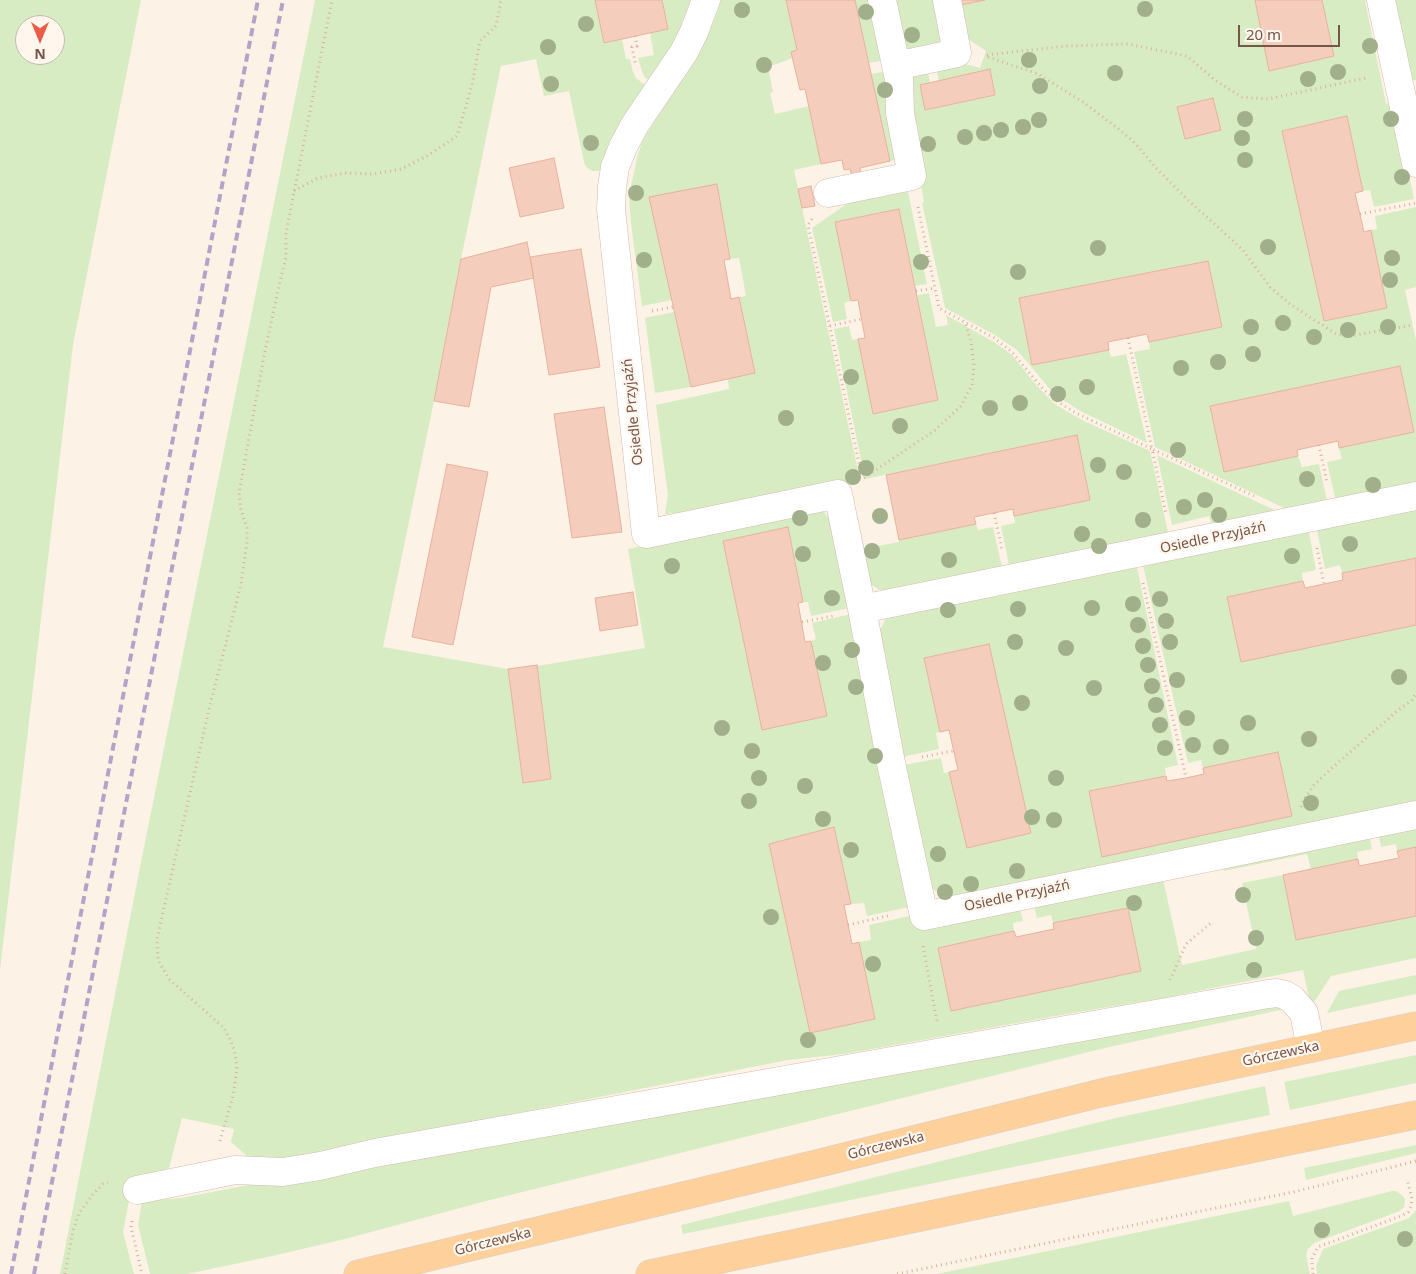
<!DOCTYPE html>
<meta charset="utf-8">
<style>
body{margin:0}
#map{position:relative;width:1416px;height:1274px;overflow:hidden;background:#fdf2e6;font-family:"Noto Sans",sans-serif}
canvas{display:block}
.north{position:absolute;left:15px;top:15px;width:50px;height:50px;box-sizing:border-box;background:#fff6ee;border:1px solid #c9b6ac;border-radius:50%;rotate:180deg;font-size:14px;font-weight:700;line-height:20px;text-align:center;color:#785549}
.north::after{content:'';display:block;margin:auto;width:18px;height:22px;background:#ec5b46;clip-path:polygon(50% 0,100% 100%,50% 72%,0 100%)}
.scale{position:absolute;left:1238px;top:25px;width:102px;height:22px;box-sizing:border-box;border:2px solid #785549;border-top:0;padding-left:6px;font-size:15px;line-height:18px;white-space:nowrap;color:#785549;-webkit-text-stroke:4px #fff6ee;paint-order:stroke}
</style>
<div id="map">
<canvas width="1416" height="1274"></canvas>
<div class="north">N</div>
<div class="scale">20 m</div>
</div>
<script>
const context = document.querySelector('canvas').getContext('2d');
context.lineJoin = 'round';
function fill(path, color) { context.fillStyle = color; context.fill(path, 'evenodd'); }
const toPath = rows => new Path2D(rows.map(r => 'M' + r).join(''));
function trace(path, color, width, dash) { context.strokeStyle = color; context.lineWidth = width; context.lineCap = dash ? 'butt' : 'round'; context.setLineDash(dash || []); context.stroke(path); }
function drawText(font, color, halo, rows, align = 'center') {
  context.font = font + ' "Noto Sans",sans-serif'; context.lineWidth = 4.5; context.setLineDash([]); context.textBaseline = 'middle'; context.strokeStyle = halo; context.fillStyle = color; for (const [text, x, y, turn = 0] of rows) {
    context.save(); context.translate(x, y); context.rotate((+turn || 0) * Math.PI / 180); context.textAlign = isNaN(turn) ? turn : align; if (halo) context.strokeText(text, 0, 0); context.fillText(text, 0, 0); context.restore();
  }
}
fill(toPath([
 [0,0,141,0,73,345,0,970],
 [25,25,55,25,55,55,25,55],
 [315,0,595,0,604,43,622,39,626,59,630,59,633,72,636,78,649,88,605,168,598,171,592,171,586,167,584,162,569,91,544,96,536,59,501,66,461,259,434,401,383,647,508,669,523,783,551,779,537,666,645,648,628,549,817,509,824,512,832,523,850,608,811,616,808,602,803,602,788,527,723,541,762,730,826,716,811,641,816,639,812,623,851,614,909,907,867,916,864,903,851,904,834,827,769,844,810,1033,875,1019,859,942,871,940,869,925,914,915,917,928,1019,906,1023,921,1013,923,1014,931,938,948,951,1011,1141,971,1128,908,1053,923,1051,915,1037,918,1033,903,1162,875,1182,965,1256,949,1242,883,1283,875,1296,940,1416,916,1416,958,1331,976,1315,1001,1310,1002,1303,970,1158,999,1084,1011,844,1054,788,1060,268,1162,248,1157,231,1142,234,1129,182,1118,168,1172,133,1180,123,1232,134,1274,60,1274,144,847],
 [662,0,698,0,653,82,645,78,642,71,638,58,654,55,650,33,668,28],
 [721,0,786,0,797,50,793,58,768,67,773,92,770,93,775,114,809,106,821,164,794,170,860,480,683,517,674,513,665,514,668,495,656,405,729,389,728,379,755,373,739,297,746,296,739,258,730,259,717,184,672,300,642,306,631,224,629,195,638,154,643,140,704,42,712,24],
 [855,0,874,0,886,60,869,63],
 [893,0,938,0,943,41,938,47,908,50,904,45],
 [985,0,1255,0,1270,71,1334,56,1322,0,1365,0,1386,104,1394,102,1414,199,1374,207,1370,190,1363,191,1347,116,1282,131,1324,321,1387,308,1371,230,1377,229,1375,216,1416,207,1416,287,1405,290,1416,340,1416,486,1336,502,1327,462,1342,459,1339,448,1414,432,1400,366,1210,406,1224,471,1298,456,1302,467,1319,464,1328,505,1293,512,1155,447,1134,352,1150,349,1149,342,1222,327,1208,261,1019,298,1032,365,1109,350,1111,357,1126,354,1147,443,1080,411,1054,394,1017,350,993,334,945,308,922,203,924,202,919,174,908,75,927,68,930,83,920,86,926,110,995,95,990,70,939,81,936,67,959,64,970,65,980,68,986,51,962,35,956,6],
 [1392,0,1416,0,1416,80,1411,81],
 [888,71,901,158,890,161,871,74],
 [907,187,927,284,915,286,899,209,835,222,851,301,844,303,847,319,833,322,812,228,855,198],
 [929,293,936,327,948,325,946,315,994,342,1012,355,1037,386,1056,405,1084,421,1150,451,1169,537,1010,570,1001,526,1015,523,1014,516,1090,500,1077,435,865,479,834,329,849,326,852,340,858,339,873,414,938,400,917,295],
 [674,312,691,387,655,393,645,318],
 [1157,455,1283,514,1212,528,1209,516,1172,525],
 [1416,505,1416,558,1342,573,1340,565,1325,569,1316,526],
 [976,524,978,530,993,527,1003,572,886,591,878,589,867,582,862,549,899,542,899,540],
 [1308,527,1316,570,1302,573,1303,581,1227,597,1241,661,1416,625,1416,805,949,897,941,895,929,886,904,765,941,758,944,773,949,772,967,847,1031,833,989,644,924,658,940,732,936,733,939,749,902,757,878,635,881,628,885,620,891,616,1136,562,1178,765,1165,768,1166,776,1089,791,1102,856,1291,816,1278,752,1203,768,1201,760,1188,763,1142,561],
 [1416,823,1416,847,1397,851,1396,844,1381,847,1378,831],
 [1369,833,1372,849,1357,852,1358,859,1311,869,1307,854,1224,871,1222,863],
 [1416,975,1416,994,1327,1013,1339,991],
 [1277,1004,1285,1009,1109,1047,486,1201,345,1239,268,1257,187,1274,150,1274,138,1225,142,1201,181,1198,259,1183],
 [1416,1055,1416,1083,1290,1110,1284,1082],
 [1265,1086,1270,1115,683,1234,681,1225,1116,1118],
 [1416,1145,1416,1153,1306,1180,1304,1168],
 [1392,1191,1396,1191,1403,1196,1405,1200,1404,1207,1400,1211,1314,1243,1308,1249,1306,1255,1310,1274,937,1274,1289,1201,1293,1216],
 [1416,1210,1416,1274,1317,1274,1316,1266,1323,1249,1409,1218]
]), '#d8ecc4');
const building = toPath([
 [595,0,662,0,668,29,604,43,595,0],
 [786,0,855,0,890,161,860,168,861,174,852,177,850,169,844,170,842,160,821,164,805,89,800,90,791,52,797,50,786,0],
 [955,0,985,0,956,6,955,0],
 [1255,0,1322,0,1334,56,1269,71,1255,0],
 [990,69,995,95,925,110,920,85,990,69],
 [1213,98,1221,130,1185,139,1177,107,1213,98],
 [1347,116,1363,191,1355,193,1364,232,1371,230,1387,308,1324,321,1282,131,1347,116],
 [554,158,564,208,520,217,509,168,554,158],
 [717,184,730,259,724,260,731,299,739,297,755,373,691,387,649,197,717,184],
 [811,186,815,206,802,208,798,189,811,186],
 [899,209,938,400,873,414,858,339,865,338,858,300,851,301,835,222,899,209],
 [527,242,534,278,491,287,469,407,434,401,461,259,527,242],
 [581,249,600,367,549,375,530,257,581,249],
 [1208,261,1222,327,1149,342,1147,334,1108,342,1109,350,1032,365,1019,298,1208,261],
 [1400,366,1414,432,1339,448,1338,441,1297,450,1298,456,1224,472,1210,406,1400,366],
 [604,407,622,532,572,538,554,414,604,407],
 [1077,435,1090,500,1014,516,1013,509,974,517,976,524,899,540,886,475,1077,435],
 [447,464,488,472,453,645,412,637,447,464],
 [788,527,803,602,798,603,805,642,811,641,827,716,762,730,723,541,788,527],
 [1416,558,1416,625,1241,662,1227,597,1303,581,1305,588,1343,580,1342,573,1416,558],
 [633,592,638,625,600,631,595,598,633,592],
 [989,644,1031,833,967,848,949,772,958,770,949,730,940,732,924,658,989,644],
 [537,665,551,779,523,783,508,669,537,665],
 [1278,752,1292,816,1102,857,1089,791,1166,776,1167,781,1186,778,1204,774,1203,768,1278,752],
 [834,827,851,904,844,905,852,944,859,942,875,1019,810,1033,769,844,834,827],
 [1416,847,1416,916,1296,940,1283,875,1358,859,1359,866,1399,858,1397,851,1416,847],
 [1128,908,1141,971,951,1011,938,948,1014,931,1016,937,1054,929,1053,923,1128,908]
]);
fill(building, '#f4cdbd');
trace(building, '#e8b19c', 1);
const minor = toPath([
 [706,0,694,32,684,52,634,126,623,147,615,167,612,187,611,209,646,534,838,494,862,609,1416,496],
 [1381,0,1416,163],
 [896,66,957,53,947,0],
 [828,193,912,176,900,113,899,79,882,0],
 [862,609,891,763,924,916,1416,815],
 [137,1190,235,1170,283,1172,320,1166,375,1153,1268,994,1277,993,1285,995,1292,999,1304,1013,1311,1048]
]);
const major = toPath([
 [358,1274,820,1163,1101,1093,1416,1026],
 [650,1274,992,1202,1416,1115]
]);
trace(minor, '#d2bbae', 29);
trace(major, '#d9cfcc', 29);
trace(toPath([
 [635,36,637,46,632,47,636,66],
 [987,55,1066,46,1128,44,1187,56,1215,80,1242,97,1268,99,1366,78],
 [988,57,1038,74,1083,102,1120,130,1136,144,1156,168,1188,200,1243,250,1270,287,1290,304,1336,334,1350,336,1413,325],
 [294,191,318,178,346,173,374,174,401,169,427,156,457,136,472,85,480,41,496,26,501,0],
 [918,207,939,308,994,338,1011,351,1043,389,1058,402,1076,413,1152,449,1166,514],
 [1360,214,1416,203],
 [812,219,808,225,861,472],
 [916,291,935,288],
 [652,311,673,307],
 [830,326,861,319],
 [1128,338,1152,449,1254,496],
 [1319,445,1327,483],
 [864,478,935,430,961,406,972,385,974,367,971,342,965,322],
 [994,513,1002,550],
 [1317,548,1324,584],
 [1143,583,1186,778],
 [802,622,833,616],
 [922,757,953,751],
 [1301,807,1303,801,1314,785,1332,768,1397,711,1412,700,1416,693],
 [848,925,892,915],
 [923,946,937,1021],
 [1170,980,1186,944,1212,922],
 [220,1141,233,1096,237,1068,235,1054,231,1041,224,1028,169,979,158,960,157,939,209,709,241,584,247,543,247,528,241,510,239,493,264,356,280,281,286,258,286,233,332,0],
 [132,1221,131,1227,142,1274],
 [65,1274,73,1231,79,1213,94,1193,103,1184,108,1183],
 [897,1274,1298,1191,1416,1161],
 [1313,1274,1312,1263,1312,1258,1318,1247,1401,1216,1408,1212,1411,1206,1412,1199,1407,1179]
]), '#dab09f', 3, [1, 4]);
trace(minor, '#fff', 28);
trace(major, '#fed09c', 28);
trace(toPath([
 [11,1274,258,0],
 [34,1274,283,0]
]), '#b4a3c8', 4, [8, 5]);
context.fillStyle = '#a1af8a';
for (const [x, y] of [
 [1145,9],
 [742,10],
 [866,12],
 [586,24],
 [912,35],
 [1370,46],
 [548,47],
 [1029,60],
 [764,65],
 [1338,72],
 [1115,73],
 [1308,79],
 [551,84],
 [1040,86],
 [885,90],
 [1245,119],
 [1391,119],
 [1039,120],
 [1023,127],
 [1001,130],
 [984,133],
 [965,137],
 [1242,138],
 [591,143],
 [928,144],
 [1245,160],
 [1402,177],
 [636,193],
 [1268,247],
 [1098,248],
 [1392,258],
 [644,260],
 [921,262],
 [1018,272],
 [1390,280],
 [1283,323],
 [1251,327],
 [1388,327],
 [1348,330],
 [1314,337],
 [1253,354],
 [1218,362],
 [1181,368],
 [851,377],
 [1087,387],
 [1058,394],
 [1020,403],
 [990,408],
 [786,418],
 [900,426],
 [1178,450],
 [1098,465],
 [866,468],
 [1124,472],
 [853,477],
 [1307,479],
 [1373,485],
 [1205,500],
 [1184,507],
 [1219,515],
 [880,516],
 [800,518],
 [1143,520],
 [1082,534],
 [1350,544],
 [1099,546],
 [872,551],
 [803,554],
 [1292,556],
 [949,560],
 [672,566],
 [832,598],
 [1160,599],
 [1133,604],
 [1092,608],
 [1018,609],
 [948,610],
 [1166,621],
 [1138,625],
 [1015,642],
 [1170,642],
 [1143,646],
 [1066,648],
 [852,650],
 [823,663],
 [1148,665],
 [1399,677],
 [1177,680],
 [1152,686],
 [856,687],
 [1094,688],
 [1022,703],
 [1156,705],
 [1187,718],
 [1248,723],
 [1160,725],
 [722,728],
 [1309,739],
 [1193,745],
 [1221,747],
 [1165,748],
 [752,751],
 [875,756],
 [759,778],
 [1056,778],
 [805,786],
 [749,801],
 [1311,803],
 [1032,817],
 [823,819],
 [1054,820],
 [851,850],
 [938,854],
 [1017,871],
 [971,884],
 [945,892],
 [1243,895],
 [1134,903],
 [771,917],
 [1256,938],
 [873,964],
 [1254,970],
 [808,1040],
 [1322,1230],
 [1405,1239]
]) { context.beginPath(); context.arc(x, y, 8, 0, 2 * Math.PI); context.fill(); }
drawText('14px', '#785549', '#fff6ee', [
 ["Osiedle Przyjaźń",633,412,-96],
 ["Osiedle Przyjaźń",1213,538,-12],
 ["Osiedle Przyjaźń",1017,896,-12],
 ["Górczewska",1281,1054,-12],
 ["Górczewska",886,1146,-14],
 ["Górczewska",493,1242,-14]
]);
</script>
